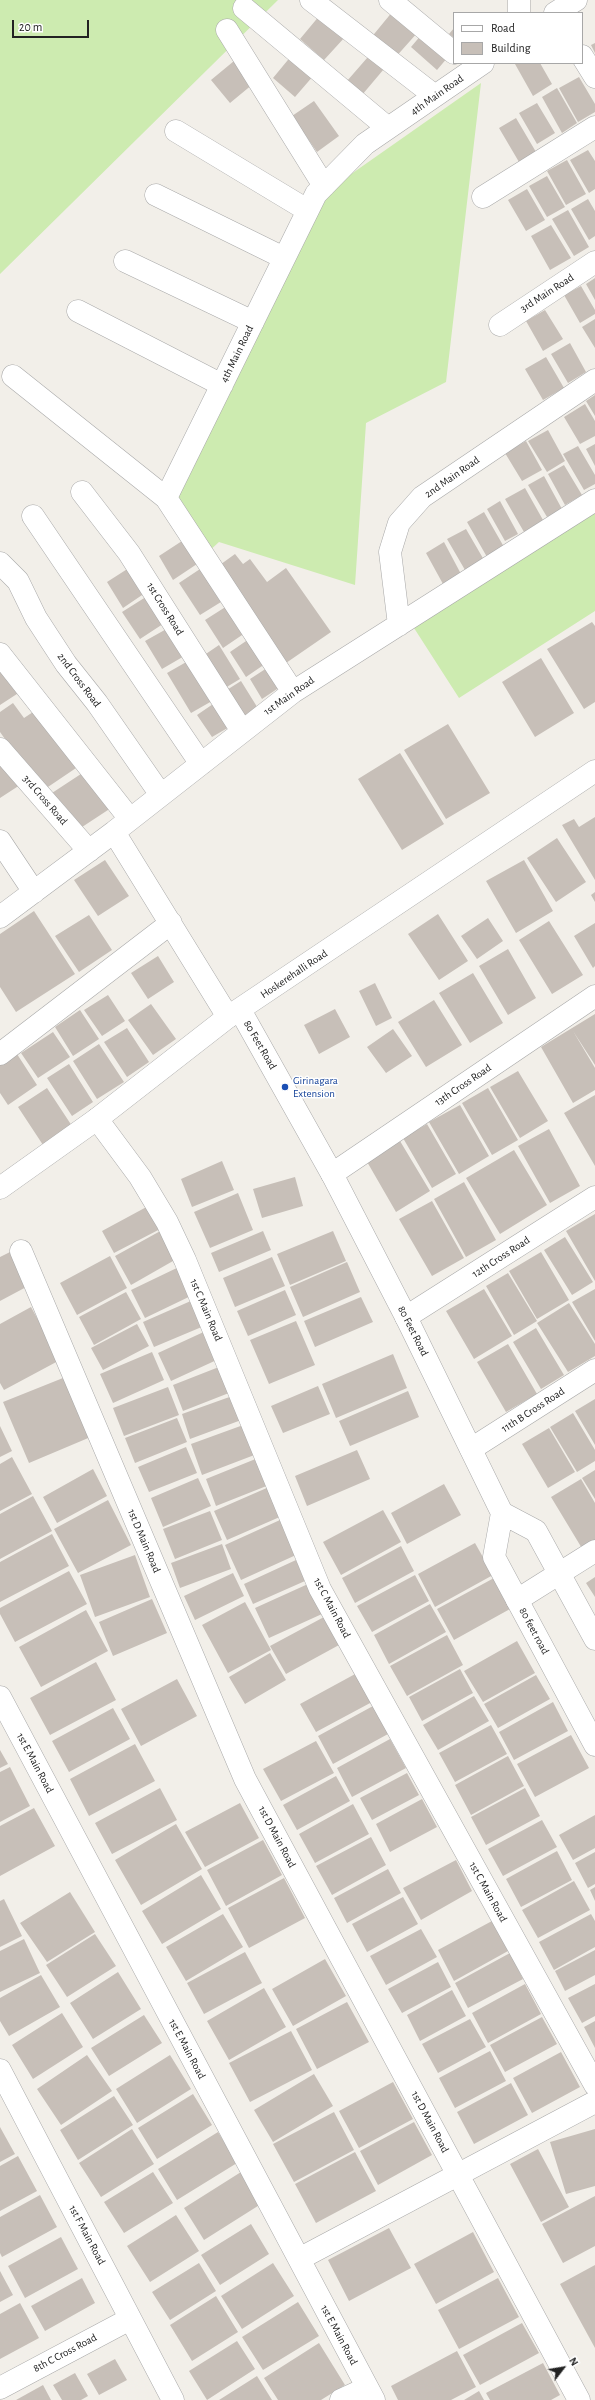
<!DOCTYPE html>
<style>
body{margin:0}
#map{position:relative;width:595px;height:2400px;overflow:hidden;background:#f2efe9;font-family:"Alegreya Sans",sans-serif}
canvas{display:block}
.legend{position:absolute;left:453px;top:12px;width:130px;height:52px;box-sizing:border-box;background:#fff;border:1px solid #a7a7a7;margin:0;padding:5px 7px;list-style:none;font-size:12px;color:#222}
.legend li{display:flex;align-items:center;gap:8px;height:20px}
.legend b{width:20px;border:1px solid #a7a7a7}
.north{position:absolute;left:543px;top:2348px;width:40px;height:40px;-webkit-text-stroke:3px #fff;paint-order:stroke;rotate:59deg;font-size:11px;font-weight:700;line-height:16px;text-align:center;color:#222}
.north::after{content:'';display:block;margin:auto;width:14px;height:18px;background:#222;clip-path:polygon(50% 0,100% 100%,50% 72%,0 100%)}
.scale{position:absolute;left:12px;top:20px;width:77px;height:18px;box-sizing:border-box;border:2px solid #222;border-top:0;padding-left:5px;font-size:12px;line-height:14px;white-space:nowrap;color:#222;-webkit-text-stroke:3px #fff;paint-order:stroke}
</style>
<div id="map">
<canvas width="595" height="2400"></canvas>
<ul class="legend">
<li><b style="height:5px;background:#fff"></b>Road</li>
<li><b style="height:11px;background:#c7bfb8"></b>Building</li>
</ul>
<div class="north">N</div>
<div class="scale">20 m</div>
</div>
<script>
const context = document.querySelector('canvas').getContext('2d');
context.lineJoin = 'round';
function fill(path, color) { context.fillStyle = color; context.fill(path, 'evenodd'); }
const toPath = rows => new Path2D(rows.map(r => 'M' + r).join(''));
function trace(path, color, width, dash) { context.strokeStyle = color; context.lineWidth = width; context.lineCap = dash ? 'butt' : 'round'; context.setLineDash(dash || []); context.stroke(path); }
function drawText(font, color, halo, rows, align = 'center') {
  context.font = font + ' "Alegreya Sans",sans-serif'; context.lineWidth = 3; context.setLineDash([]); context.textBaseline = 'middle'; context.strokeStyle = halo; context.fillStyle = color; for (const [text, x, y, turn = 0] of rows) {
    context.save(); context.translate(x, y); context.rotate((+turn || 0) * Math.PI / 180); context.textAlign = isNaN(turn) ? turn : align; if (halo) context.strokeText(text, 0, 0); context.fillText(text, 0, 0); context.restore();
  }
}
fill(toPath([
 [0,0,278,0,0,274],
 [481,83,446,382,366,423,355,585,219,542,206,554,173,498,327,191],
 [595,512,595,611,459,698,414,628]
]), '#cdebb0');
fill(toPath([
 [393,11,418,32,394,59,370,39],
 [320,15,345,37,324,60,300,39],
 [454,28,454,38,449,34],
 [422,34,448,57,437,70,411,47],
 [595,43,595,53,591,45],
 [374,50,389,63,362,95,347,81],
 [292,55,314,75,295,97,273,78],
 [234,61,253,84,230,103,211,80],
 [517,63,540,63,552,84,533,96,515,64],
 [579,77,595,104,595,112,578,122,559,88],
 [557,88,577,123,562,133,542,97],
 [314,101,339,136,317,152,292,116],
 [537,103,555,133,537,144,519,113],
 [516,118,536,152,519,162,499,128],
 [588,150,595,161,595,189,589,193,570,160],
 [567,160,586,194,566,205,547,171],
 [547,176,565,207,547,217,529,186],
 [527,189,545,220,526,231,508,200],
 [588,199,595,211,595,236,589,240,571,209],
 [568,210,589,247,574,256,552,219],
 [551,225,571,258,550,270,531,236],
 [595,278,595,300,586,284],
 [581,286,595,310,595,314,580,323,564,295],
 [545,310,563,339,543,351,526,321],
 [595,319,595,348,582,327],
 [570,343,586,372,568,383,551,354],
 [546,357,564,388,543,400,525,369],
 [595,395,595,416,586,401],
 [585,404,595,421,595,436,580,444,564,417],
 [548,430,565,461,547,472,528,441],
 [526,441,542,470,522,481,505,453],
 [595,444,595,466,586,449],
 [578,446,595,475,595,484,584,490,563,454],
 [564,465,582,495,565,505,548,474],
 [544,476,562,509,547,517,528,485],
 [525,488,543,520,524,532,505,499],
 [500,501,518,534,505,541,487,509],
 [484,512,504,547,487,557,467,522],
 [466,529,484,560,465,570,447,539],
 [182,541,197,564,173,580,159,556],
 [444,542,461,574,443,584,426,553],
 [235,554,243,564,250,559,267,582,286,568,331,632,286,663,217,567],
 [132,566,148,591,123,608,107,582],
 [200,569,221,602,200,615,179,583],
 [149,595,166,622,140,639,122,612],
 [227,606,245,633,223,648,205,620],
 [592,622,595,626,595,702,584,709,547,649],
 [170,627,186,655,162,669,145,641],
 [249,639,265,664,246,677,230,652],
 [219,645,240,679,220,691,200,658],
 [541,658,574,713,535,737,502,682],
 [0,661,20,692,0,705],
 [188,661,212,701,191,713,167,673],
 [270,666,283,685,262,699,250,679],
 [241,681,259,710,240,722,222,693],
 [216,702,231,726,212,737,197,715],
 [13,703,24,718,39,708,79,766,42,791,0,732,0,712],
 [448,724,490,793,446,819,404,750],
 [400,753,444,824,402,850,358,779],
 [0,758,20,785,0,798],
 [87,770,111,808,76,831,52,793],
 [595,817,595,880,562,825,574,819,579,827],
 [557,838,586,882,556,902,527,858],
 [105,860,129,896,98,916,74,880],
 [524,860,553,911,516,933,486,881],
 [595,892,595,902,591,895],
 [34,911,75,974,16,1012,0,987,0,934],
 [438,914,468,961,439,980,408,934],
 [89,915,112,950,79,972,55,936],
 [488,918,503,941,477,959,461,936],
 [549,921,583,975,552,994,519,940],
 [595,923,595,966,593,968,574,936],
 [508,949,536,998,508,1015,479,966],
 [158,956,174,982,148,999,131,973],
 [473,973,503,1023,470,1043,439,993],
 [375,983,392,1018,376,1026,359,991],
 [108,995,125,1021,102,1036,84,1010],
 [434,1000,462,1045,426,1067,398,1022],
 [151,1004,176,1039,153,1055,128,1020],
 [335,1009,350,1037,319,1054,304,1025],
 [80,1010,99,1039,73,1056,55,1027],
 [595,1014,595,1065,573,1031,595,1068,595,1090,573,1103,541,1047],
 [127,1028,149,1062,127,1077,104,1042],
 [393,1029,412,1056,386,1073,367,1047],
 [53,1032,70,1057,38,1078,21,1053],
 [99,1044,124,1082,97,1099,73,1061],
 [17,1054,37,1085,8,1105,0,1093,0,1065],
 [69,1064,93,1102,72,1116,47,1078],
 [518,1071,548,1121,520,1138,490,1087],
 [47,1088,72,1126,43,1145,18,1107],
 [488,1088,518,1140,492,1155,462,1103],
 [595,1095,595,1166,564,1113],
 [460,1105,489,1156,459,1174,429,1122],
 [427,1124,456,1174,432,1188,403,1138],
 [549,1129,580,1186,550,1203,518,1146],
 [400,1141,430,1191,396,1212,366,1160],
 [514,1150,547,1205,500,1234,466,1178],
 [222,1161,234,1190,192,1207,181,1179],
 [295,1177,303,1206,262,1218,253,1189],
 [464,1182,496,1240,466,1257,434,1199],
 [238,1193,253,1230,210,1248,194,1212],
 [432,1201,464,1258,432,1276,399,1219],
 [152,1204,164,1227,114,1253,102,1231],
 [595,1214,595,1281,566,1231],
 [164,1229,180,1257,131,1285,115,1256],
 [263,1231,271,1250,219,1272,211,1253],
 [333,1231,346,1261,290,1285,277,1254],
 [565,1237,593,1282,572,1295,544,1250],
 [12,1251,30,1285,0,1301,0,1257],
 [541,1252,569,1300,537,1319,509,1271],
 [110,1256,127,1288,77,1315,60,1283],
 [272,1257,285,1286,235,1307,223,1278],
 [347,1262,360,1292,303,1317,290,1287],
 [183,1265,197,1293,145,1318,131,1290],
 [508,1273,537,1321,514,1335,486,1286],
 [484,1289,512,1336,474,1359,446,1311],
 [595,1289,595,1341,572,1302],
 [285,1290,296,1315,248,1336,237,1311],
 [126,1292,141,1319,94,1345,79,1317],
 [361,1297,373,1322,315,1347,304,1321],
 [193,1300,204,1326,154,1347,143,1322],
 [569,1303,595,1344,595,1356,568,1372,537,1323],
 [31,1307,60,1360,4,1390,0,1383,0,1324],
 [296,1321,315,1365,269,1384,250,1340],
 [137,1324,149,1346,103,1370,91,1348],
 [536,1328,564,1375,541,1389,513,1342],
 [208,1330,221,1358,171,1381,158,1353],
 [508,1344,537,1394,506,1412,477,1362],
 [152,1352,164,1380,113,1403,100,1374],
 [393,1354,407,1388,336,1418,322,1384],
 [224,1365,234,1391,183,1411,173,1385],
 [68,1376,93,1436,29,1463,3,1402],
 [318,1386,330,1414,283,1433,271,1406],
 [168,1387,179,1415,124,1436,113,1408],
 [408,1391,419,1417,350,1446,339,1421],
 [235,1395,244,1419,190,1439,182,1414],
 [595,1399,595,1445,575,1411],
 [573,1413,595,1450,595,1461,577,1472,550,1427],
 [177,1418,187,1442,135,1463,125,1438],
 [246,1424,257,1454,202,1475,191,1444],
 [0,1426,12,1451,0,1457],
 [549,1428,575,1472,548,1488,522,1444],
 [186,1447,197,1473,149,1492,138,1467],
 [357,1450,370,1479,307,1506,295,1476],
 [12,1457,32,1494,0,1511,0,1464],
 [258,1458,269,1485,216,1506,206,1479],
 [93,1469,107,1496,57,1523,43,1497],
 [595,1470,595,1499,582,1478],
 [198,1478,211,1506,163,1527,151,1498],
 [581,1479,595,1503,595,1543,583,1550,551,1497],
 [444,1484,461,1515,407,1544,391,1513],
 [269,1487,282,1516,227,1540,214,1511],
 [33,1496,52,1531,0,1559,0,1514],
 [108,1500,131,1545,78,1573,54,1529],
 [383,1510,401,1542,341,1575,323,1542],
 [210,1511,222,1540,175,1559,163,1529],
 [280,1520,296,1555,241,1580,225,1545],
 [52,1534,69,1566,0,1602,0,1562],
 [475,1543,493,1575,435,1607,418,1574],
 [222,1544,231,1569,180,1588,171,1563],
 [401,1546,414,1571,355,1603,342,1578],
 [135,1555,150,1597,95,1617,80,1575],
 [296,1560,305,1581,253,1604,244,1584],
 [69,1571,87,1604,15,1642,0,1614,0,1608],
 [233,1573,244,1596,195,1620,184,1596],
 [415,1575,429,1601,372,1632,357,1606],
 [595,1577,595,1597,586,1583],
 [494,1578,510,1609,454,1640,437,1609],
 [308,1584,322,1614,269,1638,255,1608],
 [152,1599,167,1633,113,1656,99,1622],
 [245,1602,271,1650,228,1673,202,1625],
 [430,1604,446,1632,389,1664,374,1635],
 [86,1610,108,1651,41,1687,19,1647],
 [324,1617,339,1645,286,1674,270,1646],
 [447,1635,463,1665,407,1696,390,1666],
 [517,1641,535,1673,483,1702,464,1671],
 [270,1653,286,1680,245,1704,229,1677],
 [96,1662,116,1700,50,1735,30,1698],
 [460,1669,473,1693,422,1721,409,1697],
 [357,1673,372,1702,316,1732,300,1704],
 [536,1675,550,1699,498,1728,484,1704],
 [177,1679,197,1716,141,1746,121,1709],
 [474,1696,489,1721,438,1750,423,1725],
 [553,1702,568,1731,514,1760,499,1732],
 [373,1706,388,1734,333,1764,318,1736],
 [113,1708,130,1739,69,1772,52,1741],
 [491,1725,507,1754,455,1782,439,1753],
 [571,1735,589,1768,535,1797,517,1764],
 [390,1739,406,1768,352,1797,337,1768],
 [316,1741,334,1773,281,1801,263,1769],
 [135,1744,155,1781,89,1816,70,1779],
 [0,1750,8,1764,0,1768],
 [508,1756,524,1786,471,1815,455,1785],
 [10,1767,30,1806,0,1822,0,1772],
 [407,1773,419,1795,372,1820,360,1798],
 [336,1776,350,1801,297,1830,283,1805],
 [160,1788,177,1820,112,1854,95,1823],
 [525,1788,540,1816,486,1845,471,1817],
 [422,1799,437,1827,390,1852,376,1824],
 [240,1803,259,1838,205,1867,185,1832],
 [353,1804,369,1834,315,1863,299,1834],
 [34,1808,55,1846,0,1876,0,1826],
 [595,1815,595,1848,573,1860,559,1835],
 [542,1820,557,1847,503,1876,488,1849],
 [176,1824,202,1869,141,1905,115,1860],
 [371,1837,386,1865,332,1895,316,1866],
 [263,1840,282,1875,226,1906,207,1870],
 [557,1851,572,1880,521,1907,506,1879],
 [595,1852,595,1884,588,1888,575,1863],
 [456,1860,472,1891,421,1920,403,1888],
 [388,1869,401,1893,347,1923,334,1898],
 [201,1875,221,1909,162,1944,142,1911],
 [284,1878,305,1918,249,1948,228,1908],
 [574,1881,590,1910,538,1938,522,1910],
 [595,1887,595,1901,590,1890],
 [70,1892,95,1932,47,1962,20,1923],
 [403,1897,418,1924,367,1952,352,1924],
 [4,1899,22,1936,0,1947,0,1901],
 [223,1914,243,1947,186,1981,166,1947],
 [591,1914,595,1921,595,1947,554,1970,539,1942],
 [492,1921,508,1951,454,1981,438,1950],
 [421,1929,437,1957,386,1985,370,1956],
 [95,1934,116,1966,67,1997,46,1965],
 [24,1939,40,1973,0,1992,0,1951],
 [595,1950,595,1975,565,1991,555,1971],
 [245,1952,262,1983,204,2014,187,1983],
 [510,1953,523,1979,468,2008,455,1983],
 [325,1959,346,1996,293,2026,272,1989],
 [438,1962,451,1987,402,2013,388,1989],
 [118,1972,141,2009,93,2039,70,2003],
 [41,1975,60,2007,9,2036,0,2021,0,1998],
 [525,1984,541,2014,488,2043,472,2013],
 [595,1984,595,2016,582,2023,568,1998],
 [264,1988,286,2027,229,2060,207,2021],
 [452,1990,466,2016,420,2041,407,2015],
 [347,2002,369,2042,317,2069,296,2029],
 [62,2013,83,2047,33,2079,12,2045],
 [144,2015,162,2043,109,2076,91,2048],
 [542,2017,557,2044,505,2072,490,2045],
 [470,2019,486,2047,438,2073,422,2044],
 [595,2021,595,2048,584,2027],
 [291,2031,312,2070,250,2102,229,2063],
 [490,2051,506,2081,455,2108,439,2078],
 [561,2052,580,2087,532,2113,513,2078],
 [87,2055,112,2091,61,2125,37,2089],
 [170,2055,191,2089,137,2123,116,2089],
 [314,2074,333,2106,273,2142,254,2110],
 [393,2082,413,2119,359,2148,339,2111],
 [511,2083,528,2115,474,2144,457,2112],
 [193,2094,212,2125,157,2159,138,2128],
 [114,2096,133,2125,78,2160,60,2130],
 [334,2112,354,2150,294,2182,273,2144],
 [414,2122,432,2155,378,2185,360,2151],
 [0,2127,15,2154,0,2162],
 [132,2129,154,2164,101,2197,79,2163],
 [595,2129,595,2186,566,2194,550,2142],
 [218,2132,237,2163,177,2200,158,2169],
 [538,2149,569,2207,541,2222,510,2164],
 [355,2152,376,2191,316,2223,295,2184],
 [18,2156,37,2191,0,2211,0,2166],
 [153,2172,173,2203,124,2233,104,2202],
 [241,2172,261,2204,204,2240,184,2208],
 [40,2195,57,2227,2,2257,0,2253,0,2217],
 [595,2196,595,2246,563,2263,542,2224],
 [176,2215,199,2251,150,2282,127,2246],
 [251,2224,269,2254,220,2285,201,2255],
 [389,2228,411,2268,349,2301,328,2260],
 [473,2232,494,2272,436,2304,414,2264],
 [61,2237,78,2269,25,2298,8,2266],
 [199,2263,216,2291,170,2320,152,2292],
 [273,2263,294,2296,242,2329,221,2296],
 [595,2265,595,2348,560,2284],
 [0,2271,13,2295,0,2302],
 [82,2278,95,2303,45,2331,31,2306],
 [498,2278,519,2317,459,2349,438,2310],
 [216,2296,238,2332,192,2361,170,2325],
 [298,2302,319,2336,263,2370,242,2337],
 [20,2303,39,2338,0,2359,0,2314],
 [522,2323,539,2353,480,2385,463,2355],
 [237,2341,255,2369,207,2400,189,2371],
 [319,2343,345,2385,321,2400,278,2400,264,2378],
 [457,2351,476,2387,451,2400,398,2400,391,2386],
 [115,2359,127,2380,99,2395,87,2374],
 [543,2363,560,2395,551,2400,490,2400,486,2393],
 [75,2373,88,2396,81,2400,62,2400,53,2385],
 [257,2376,272,2400,219,2400],
 [43,2385,51,2400,16,2400],
 [479,2391,484,2400,464,2400]
]), '#c7bfb8');
const minor = toPath([
 [311,0,435,96],
 [390,0,454,53],
 [519,0,519,13],
 [244,8,388,128],
 [555,13,576,0],
 [227,30,324,186],
 [582,56,595,77],
 [176,131,307,210],
 [156,195,284,258],
 [483,197,595,127],
 [125,261,253,322],
 [78,311,222,385],
 [500,325,595,262],
 [13,376,166,498],
 [82,492,129,553,242,731],
 [33,516,201,764],
 [0,563,18,581,36,618,66,664,97,703,161,795],
 [399,625,390,552,399,523,422,497,595,380],
 [0,654,130,819],
 [293,692,166,498,316,194,365,144,483,63],
 [0,749,89,851],
 [114,832,228,1017],
 [0,841,34,892],
 [0,917,114,832,293,692,595,500],
 [0,1054,171,923],
 [97,1119,140,1177,167,1222,185,1260,320,1589,595,2085],
 [332,1174,595,996],
 [21,1251,245,1779,579,2400],
 [406,1317,595,1197],
 [471,1449,595,1370],
 [517,1600,595,1551],
 [0,1697,374,2400],
 [0,2070,173,2400],
 [299,2259,595,2102],
 [0,2388,130,2319],
 [341,2400,367,2388]
]);
const tertiary = toPath([
 [240,1010,332,1174,406,1317,502,1513,536,1531,595,1639],
 [0,1188,97,1119,228,1017,595,771],
 [502,1513,494,1557,595,1745]
]);
trace(minor, '#a9a9a9', 23);
trace(tertiary, '#a9a9a9', 23);
trace(minor, '#fff', 22);
trace(tertiary, '#fff', 22);
for (const [x, y, r, color] of [
 [285,1087,4,"#1a4fb4"]
]) { const dot = new Path2D(); dot.arc(x, y, r, 0, 2 * Math.PI); context.fillStyle = color; context.fill(dot); trace(dot, '#fff', 1.5); }
drawText('11px', '#222', '#fff', [
 ["4th Main Road",437,95,-35],
 ["3rd Main Road",547,293,-33],
 ["4th Main Road",237,354,-64],
 ["2nd Main Road",452,477,-35],
 ["1st Cross Road",165,609,58],
 ["2nd Cross Road",79,680,53],
 ["1st Main Road",289,696,-35],
 ["3rd Cross Road",45,800,49],
 ["Hoskerehalli Road",294,974,-34],
 ["80 Feet Road",260,1045,60],
 ["13th Cross Road",463,1085,-34],
 ["12th Cross Road",501,1257,-33],
 ["1st C Main Road",206,1310,67],
 ["80 Feet Road",413,1331,63],
 ["11th B Cross Road",533,1410,-33],
 ["1st D Main Road",144,1541,67],
 ["1st C Main Road",332,1608,62],
 ["80 feet road",534,1631,62],
 ["1st E Main Road",35,1763,62],
 ["1st D Main Road",277,1837,62],
 ["1st C Main Road",488,1892,61],
 ["1st E Main Road",187,2049,62],
 ["1st D Main Road",430,2122,62],
 ["1st F Main Road",87,2235,62],
 ["1st E Main Road",339,2335,62],
 ["8th C Cross Road",65,2353,-28]
]);
drawText('11px', '#164399', '#fff', [
 ["Girinagara",293,1081],
 ["Extension",293,1094]
], 'left');
</script>
